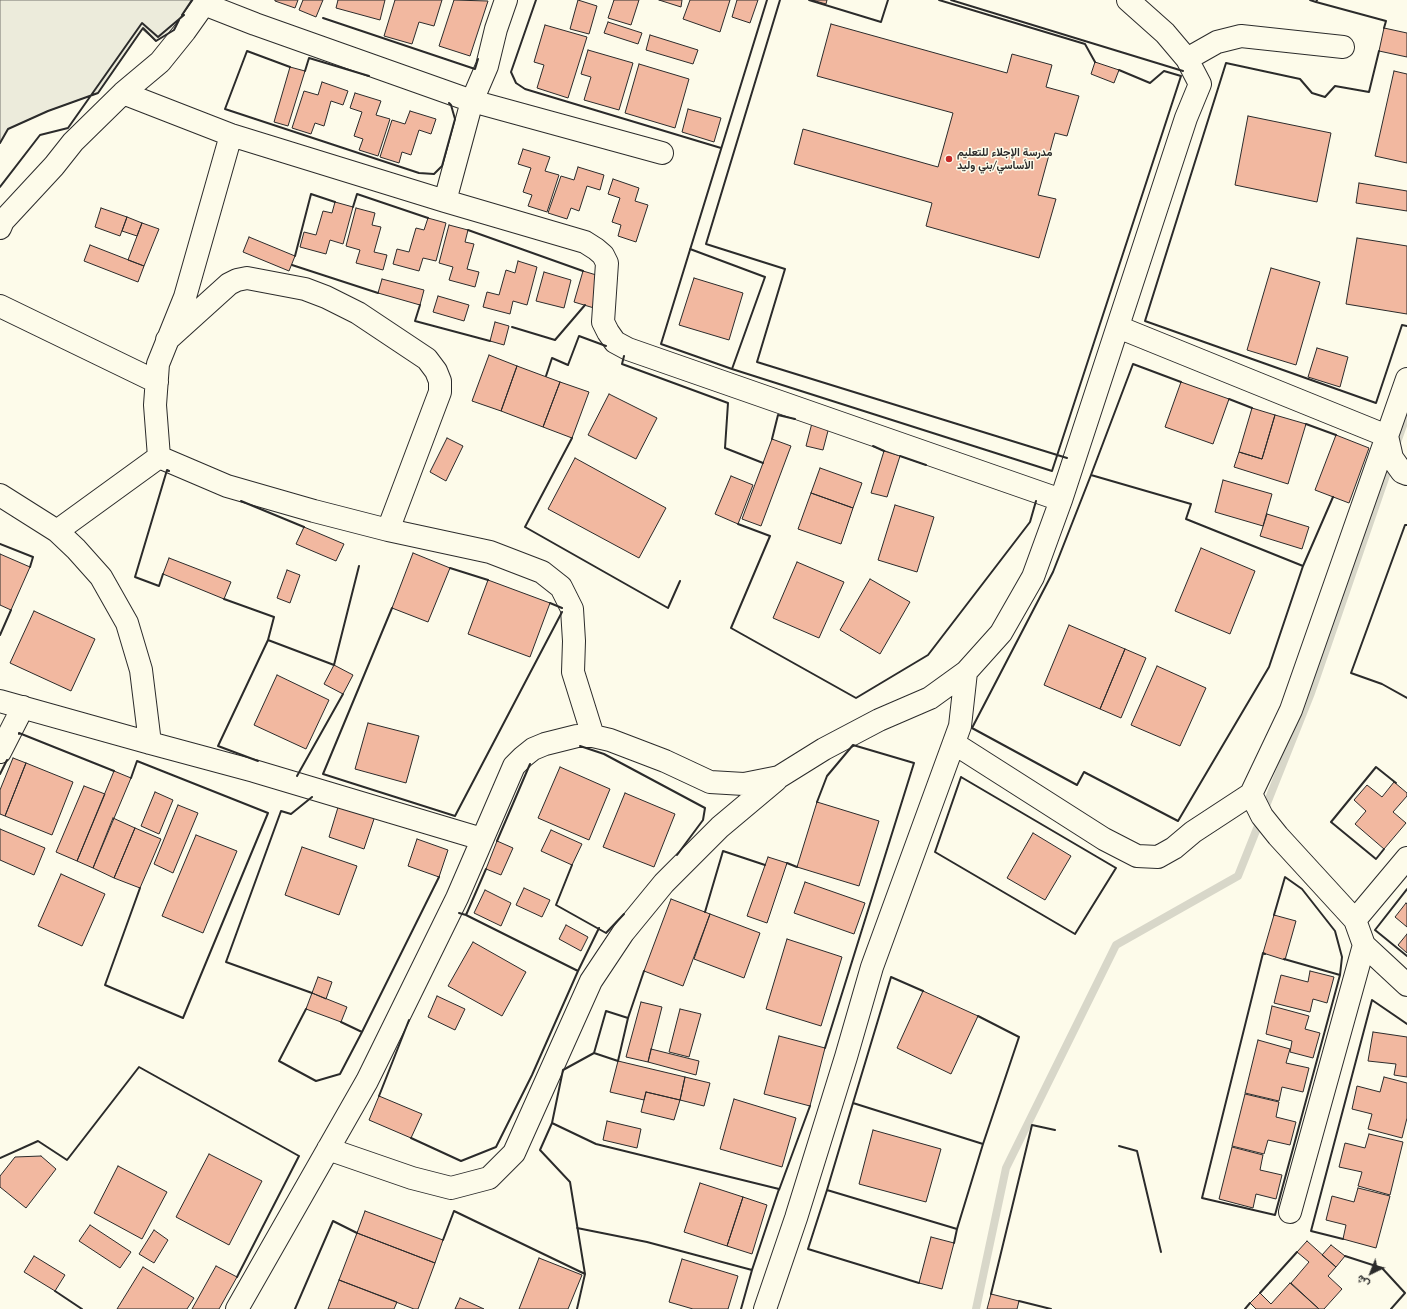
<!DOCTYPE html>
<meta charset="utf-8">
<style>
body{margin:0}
#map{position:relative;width:1407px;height:1309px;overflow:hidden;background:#fdfbea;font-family:"PT Serif",Vazirmatn,serif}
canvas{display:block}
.north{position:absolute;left:1351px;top:1253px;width:40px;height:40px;-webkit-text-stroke:3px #fdfbea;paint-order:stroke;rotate:223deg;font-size:11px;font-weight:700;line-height:16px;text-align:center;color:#2b2b2b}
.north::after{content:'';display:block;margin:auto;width:14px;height:18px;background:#2b2b2b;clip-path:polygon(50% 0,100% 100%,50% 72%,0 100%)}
</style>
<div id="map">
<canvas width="1407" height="1309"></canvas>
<div class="north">ش</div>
</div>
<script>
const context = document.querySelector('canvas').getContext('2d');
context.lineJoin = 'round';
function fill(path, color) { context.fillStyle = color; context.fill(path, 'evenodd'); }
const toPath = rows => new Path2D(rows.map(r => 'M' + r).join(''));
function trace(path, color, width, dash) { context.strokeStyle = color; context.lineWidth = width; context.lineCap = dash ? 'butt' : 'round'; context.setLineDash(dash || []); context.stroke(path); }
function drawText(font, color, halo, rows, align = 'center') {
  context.font = font + ' "PT Serif",Vazirmatn,serif'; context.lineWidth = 3; context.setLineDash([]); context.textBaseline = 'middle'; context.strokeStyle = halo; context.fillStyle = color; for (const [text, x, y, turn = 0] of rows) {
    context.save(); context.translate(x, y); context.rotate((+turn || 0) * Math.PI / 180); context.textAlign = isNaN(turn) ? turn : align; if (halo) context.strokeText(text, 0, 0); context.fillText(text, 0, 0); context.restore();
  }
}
const green = toPath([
 [0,0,192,0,174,30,156,41,142,29,98,93,48,111,8,129,0,143,0,0]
]);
fill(green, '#ecebdb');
trace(green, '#74746e', 1);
trace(toPath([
 [1395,448,1407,414],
 [976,1309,1006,1168,1116,945,1238,876,1311,693,1391,461]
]), '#d8d7c9', 8);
const building = toPath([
 [275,0,298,0,295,8,275,1,275,0],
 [303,0,323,0,316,17,299,10,303,0],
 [338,0,385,0,380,20,336,8,338,0],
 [395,0,442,0,434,26,419,22,412,44,384,36,395,0],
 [454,0,488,1,470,56,439,46,454,0],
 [578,0,597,6,589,34,570,29,578,0],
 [614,0,639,0,631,25,608,18,614,0],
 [659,0,682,0,681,7,659,0],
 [690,0,730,0,720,32,683,19,690,0],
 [737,0,758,0,750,23,732,17,737,0],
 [812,0,827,0,826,4,812,0],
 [608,22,642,33,638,44,604,33,608,22],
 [831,24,1007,73,1012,54,1052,65,1046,87,1079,96,1067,136,1055,133,1038,195,1056,199,1039,258,926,226,932,203,794,164,803,129,938,167,953,113,817,76,831,24],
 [545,25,587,37,568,98,537,88,544,65,534,62,545,25],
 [1384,28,1407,33,1407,57,1379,51,1384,28],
 [650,35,698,50,693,64,646,50,650,35],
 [588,50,633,63,619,110,584,100,591,77,581,74,588,50],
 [1095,62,1119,70,1114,83,1091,74,1095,62],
 [639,64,689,79,675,128,625,113,639,64],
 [290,67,305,71,288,126,274,122,290,67],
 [1394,71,1407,74,1407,163,1375,156,1394,71],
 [322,82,348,91,343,105,331,101,324,126,315,123,311,134,292,128,304,91,318,95,322,82],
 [355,93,381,101,376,115,390,119,378,156,359,150,363,139,354,136,362,112,350,108,355,93],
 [688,109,721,118,714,142,682,132,688,109],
 [410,111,436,119,431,134,419,130,411,155,402,152,399,163,380,157,392,120,405,124,410,111],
 [1248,116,1331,133,1317,202,1235,185,1248,116],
 [523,149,550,157,545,171,559,175,547,212,528,206,532,195,523,192,531,168,518,164,523,149],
 [578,167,604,175,600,190,587,186,579,211,571,208,567,219,548,213,561,176,574,180,578,167],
 [613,179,639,188,635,201,648,205,636,242,618,236,621,225,612,222,620,198,608,194,613,179],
 [1359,183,1407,191,1407,211,1356,203,1359,183],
 [335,202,353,207,343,244,330,240,326,254,300,247,304,232,316,235,323,211,332,213,335,202],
 [101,208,127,217,120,236,95,227,101,208],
 [356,208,375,213,372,225,381,227,374,252,387,255,383,270,356,263,360,250,346,246,356,208],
 [127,217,142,223,137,236,122,231,127,217],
 [428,218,446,223,436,261,423,258,419,271,393,264,397,249,409,252,416,228,424,230,428,218],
 [142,223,159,229,144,266,128,260,142,223],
 [449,225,468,230,465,242,474,244,467,269,479,272,475,287,449,280,453,267,439,263,449,225],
 [249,237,295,256,289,271,243,252,249,237],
 [1357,238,1407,246,1407,314,1346,304,1357,238],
 [90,245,144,266,138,282,84,261,90,245],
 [518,261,537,267,527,305,513,301,510,314,483,307,487,292,499,295,506,270,515,273,518,261],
 [1271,268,1320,282,1296,365,1247,350,1271,268],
 [583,271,603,277,594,308,574,302,583,271],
 [544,272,571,280,564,308,536,301,544,272],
 [694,278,743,293,729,340,679,325,694,278],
 [382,279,424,290,420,305,378,293,382,279],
 [438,296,469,305,464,321,433,312,438,296],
 [495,322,509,326,504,345,490,341,495,322],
 [1317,348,1348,357,1340,387,1308,377,1317,348],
 [489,355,517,366,501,411,472,401,489,355],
 [517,366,560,382,543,427,501,411,517,366],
 [560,382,589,392,572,438,543,427,560,382],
 [1181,382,1229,399,1213,444,1165,427,1181,382],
 [609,394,657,418,636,459,588,435,609,394],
 [1252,408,1275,415,1262,459,1239,452,1252,408],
 [1275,415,1306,424,1288,484,1234,467,1239,452,1262,459,1275,415],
 [812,423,829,427,823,450,806,446,812,423],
 [1336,435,1369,448,1349,503,1315,490,1336,435],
 [447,438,463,446,446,481,430,472,447,438],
 [772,439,791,446,761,526,742,519,772,439],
 [884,451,900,456,887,497,871,493,884,451],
 [575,458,666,508,639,558,548,509,575,458],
 [820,468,862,483,853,508,811,493,820,468],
 [731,476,753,485,738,524,715,514,731,476],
 [1223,480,1272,494,1263,526,1215,512,1223,480],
 [811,493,853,508,841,544,798,529,811,493],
 [895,505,934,517,917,572,878,560,895,505],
 [1267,514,1309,527,1302,549,1260,536,1267,514],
 [304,527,344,544,336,561,296,544,304,527],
 [1201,548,1255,571,1230,634,1175,611,1201,548],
 [413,553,450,568,428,622,392,608,413,553],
 [0,554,30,567,11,610,0,605,0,554],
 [169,558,231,582,224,599,163,574,169,558],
 [797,562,844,582,819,638,773,618,797,562],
 [287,570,300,575,290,603,277,598,287,570],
 [870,579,910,602,880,654,840,630,870,579],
 [488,580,550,603,530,657,468,634,488,580],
 [34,611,95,639,71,691,10,663,34,611],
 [1069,625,1125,649,1100,709,1044,685,1069,625],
 [1125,649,1146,658,1121,718,1100,709,1125,649],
 [334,665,353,675,343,694,324,684,334,665],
 [1157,666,1206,688,1180,746,1131,725,1157,666],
 [277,675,329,700,306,749,254,725,277,675],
 [368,723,419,736,406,783,355,769,368,723],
 [13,758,26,763,5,816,0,814,0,790,13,758],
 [26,763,73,782,52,835,5,816,26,763],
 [560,767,610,789,589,840,538,818,560,767],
 [114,771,131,778,93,868,77,861,114,771],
 [1394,782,1407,793,1407,796,1393,812,1406,823,1384,849,1355,824,1366,811,1354,800,1367,785,1382,797,1394,782],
 [84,786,105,794,77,861,56,852,84,786],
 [155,792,173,800,159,834,141,826,155,792],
 [625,793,675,814,654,867,603,847,625,793],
 [817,802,879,821,859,886,797,867,817,802],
 [339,804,375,816,364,849,329,837,339,804],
 [178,805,198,813,173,873,154,864,178,805],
 [113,818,135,828,114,878,93,868,113,818],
 [135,828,161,839,140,888,114,878,135,828],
 [0,829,45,848,34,875,0,860,0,829],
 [551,830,582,844,572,865,541,851,551,830],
 [1033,833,1071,856,1045,900,1007,878,1033,833],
 [196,835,237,851,203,933,162,916,196,835],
 [417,839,448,850,439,877,408,866,417,839],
 [497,841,513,848,501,875,486,869,497,841],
 [302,847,357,866,339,915,285,895,302,847],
 [768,857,787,863,767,923,747,916,768,857],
 [61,874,105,894,82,946,38,926,61,874],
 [805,882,865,903,854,934,794,913,805,882],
 [524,888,550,900,542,917,516,905,524,888],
 [485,890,511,903,501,926,474,913,485,890],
 [671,899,710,914,683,986,644,971,671,899],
 [1406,903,1407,904,1407,927,1395,917,1406,903],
 [710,914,760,933,744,978,694,959,710,914],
 [1274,915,1296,921,1285,960,1263,953,1274,915],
 [566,925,588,937,581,951,559,939,566,925],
 [1407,934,1407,953,1398,945,1407,934],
 [787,939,842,957,821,1026,766,1009,787,939],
 [473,942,526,972,502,1016,448,986,473,942],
 [1310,971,1334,977,1327,1003,1313,999,1310,1012,1274,1003,1281,975,1308,982,1310,971],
 [318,977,332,982,326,999,312,993,318,977],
 [923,991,978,1016,951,1074,897,1048,923,991],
 [312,993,347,1007,341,1022,306,1009,312,993],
 [437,996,465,1009,455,1030,428,1017,437,996],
 [641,1002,662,1007,648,1062,626,1057,641,1002],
 [1272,1006,1309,1016,1305,1029,1320,1033,1313,1058,1290,1052,1292,1041,1266,1034,1272,1006],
 [680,1009,701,1014,689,1057,669,1052,680,1009],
 [1373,1032,1407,1037,1407,1077,1394,1075,1396,1064,1368,1061,1373,1032],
 [779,1036,825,1048,810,1106,764,1094,779,1036],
 [1258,1040,1290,1049,1286,1063,1309,1068,1303,1092,1282,1087,1279,1101,1245,1093,1258,1040],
 [651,1049,699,1061,696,1075,648,1062,651,1049],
 [618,1061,685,1077,680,1100,646,1092,644,1100,610,1092,618,1061],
 [685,1077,710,1083,704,1106,680,1100,685,1077],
 [1384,1077,1407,1083,1407,1118,1402,1138,1368,1129,1372,1114,1352,1109,1357,1086,1380,1092,1384,1077],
 [646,1092,680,1100,674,1120,641,1112,646,1092],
 [1245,1094,1279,1102,1276,1117,1296,1122,1290,1145,1268,1140,1264,1154,1232,1146,1245,1094],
 [379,1096,422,1114,411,1138,369,1120,379,1096],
 [734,1099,796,1118,782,1167,720,1149,734,1099],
 [607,1121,641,1129,637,1148,603,1140,607,1121],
 [873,1130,941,1149,926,1202,859,1184,873,1130],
 [1369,1134,1403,1142,1390,1195,1358,1186,1362,1172,1339,1167,1345,1143,1365,1148,1369,1134],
 [1232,1147,1263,1155,1260,1170,1282,1175,1276,1199,1256,1194,1253,1208,1219,1199,1232,1147],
 [209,1154,262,1181,229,1245,176,1217,209,1154],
 [41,1156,56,1169,26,1208,0,1187,0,1176,15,1157,41,1156],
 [118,1166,167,1192,142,1239,94,1213,118,1166],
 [700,1183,743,1197,727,1246,684,1232,700,1183],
 [1358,1188,1390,1196,1376,1248,1343,1239,1346,1225,1326,1220,1332,1196,1354,1202,1358,1188],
 [743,1197,767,1205,752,1254,727,1246,743,1197],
 [365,1211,443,1240,435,1263,357,1233,365,1211],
 [90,1225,131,1252,120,1268,79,1241,90,1225],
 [154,1230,168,1240,154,1263,139,1254,154,1230],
 [357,1233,435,1263,418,1309,414,1309,339,1280,357,1233],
 [931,1237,954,1243,942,1289,919,1283,931,1237],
 [1307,1241,1336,1267,1328,1276,1342,1289,1324,1309,1319,1309,1291,1283,1309,1262,1297,1252,1307,1241],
 [1331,1245,1345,1256,1336,1267,1322,1255,1331,1245],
 [34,1256,65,1275,55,1291,24,1272,34,1256],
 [539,1258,582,1275,568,1309,519,1309,539,1258],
 [682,1259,738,1276,728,1309,693,1309,669,1302,682,1259],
 [216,1266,237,1277,219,1309,192,1309,216,1266],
 [143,1267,194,1298,187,1309,117,1309,143,1267],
 [339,1280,397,1302,394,1309,328,1309,339,1280],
 [1290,1283,1319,1309,1256,1309,1250,1303,1260,1293,1271,1304,1290,1283],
 [991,1294,1019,1301,1017,1309,987,1309,991,1294],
 [460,1298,484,1309,455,1309,460,1298]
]);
fill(building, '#f2b8a0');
trace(building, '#2b2b2b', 1);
const street = toPath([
 [204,4,255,24,472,101,662,153],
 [1187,59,1217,42,1241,36,1343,47],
 [123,93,231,135,445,201,585,242,596,249,603,255,607,263,603,322,608,332,615,342,628,349,1061,500],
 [445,201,472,101,487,66,496,29,506,0],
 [0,228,3,221,54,166,73,142,123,93,160,62,185,31,207,0],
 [0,306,157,382],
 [1118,327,1387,436,1392,458,1402,472,1407,474],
 [167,340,229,284,237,280,247,278,305,289,326,297,358,313,427,359,436,371,440,381,440,392,388,530],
 [159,457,155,405,158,364,185,297,231,135],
 [0,495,57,531,76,549,101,577,127,623,141,670,150,743],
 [57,531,159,457,227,486,314,511,388,530,490,552,542,572,561,587,572,609,574,641,573,672,593,736],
 [0,701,150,743,254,771,482,839],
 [955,744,1104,839,1137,856,1158,857,1174,848,1193,832,1251,794,1291,710,1407,379],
 [0,752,23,707],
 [1251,794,1262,816,1278,836,1355,920,1364,945,1407,985],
 [1355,920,1407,858],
 [328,1149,412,1178,451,1188,489,1178,514,1153,591,981,623,933,664,883,720,827,776,780],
 [1290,1212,1364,945],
 [237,1309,367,1081,457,898,514,766,523,757,533,749,545,744,577,736,593,736,610,740,665,761,710,782,744,784,779,777,824,749,879,720,930,698,966,672,1001,633,1033,577,1061,500,1186,118,1200,84,1187,59,1165,33,1128,0],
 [765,1309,796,1218,846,1057,872,967,960,726,966,672]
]);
trace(street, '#2b2b2b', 24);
trace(street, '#fdfbea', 22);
trace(toPath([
 [536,0,511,72,516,83,525,89,721,148],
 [767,0,661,344,732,369,1052,471,1181,76,1164,71,1150,83,1119,70],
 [780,0,706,244,785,269,757,362,1067,458],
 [809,0,881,22,888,0],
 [939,0,1085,44,1095,62],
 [951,0,1183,71],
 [1310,0,1316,2],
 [1317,0,1316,2,1386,21,1384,28],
 [182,15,192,0],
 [323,18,475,69,478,59],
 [1379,51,1369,92,1335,86,1325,97,1312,93,1300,79,1226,63,1145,321,1376,403,1402,325,1407,326],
 [290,67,247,51,225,109,419,173,434,174,442,166,455,119,451,105,449,103],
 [305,71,309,58,369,76],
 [0,143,8,129,48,111,98,93,143,28,156,41,174,30,179,20],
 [0,187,40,135,68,128,142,23,158,37,184,15],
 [353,207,357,194,428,218],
 [468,230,583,271],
 [690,249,765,277,732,369],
 [295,256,311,194,335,202],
 [292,265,378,293],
 [420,305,415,321,490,341],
 [512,327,555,340,585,305],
 [624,356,622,364,728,403,725,448,763,463],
 [546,376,552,358,568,365,579,336,606,346],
 [1229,399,1252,408],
 [1306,424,1336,435],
 [572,438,525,527,668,608,680,581],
 [772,439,778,415,795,419],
 [873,446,884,451],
 [900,456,926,465],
 [1091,475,1191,504,1186,519,1303,566,1269,667,1178,821,1084,772,1077,785,972,728,1053,572,1091,475],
 [1091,475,1133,364,1181,382],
 [241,501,304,527],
 [738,524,770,536,731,628,856,698,928,655,1030,522,1036,501],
 [1407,525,1405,525,1351,673,1382,684,1407,698],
 [0,544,33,557,30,567],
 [1303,566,1333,497],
 [450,568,488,580],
 [163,574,159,586,135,577,167,470,169,471],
 [224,599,274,617,268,640],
 [550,603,562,608],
 [392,608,323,774,455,816,562,612],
 [0,635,11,610],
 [19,734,19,733,114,771],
 [580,746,604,754,705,808,703,820,677,855],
 [258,761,218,746,268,640,334,665,359,566],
 [0,774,7,760],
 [297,776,343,694],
 [961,777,1116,868,1075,934,935,852,961,777],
 [131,778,137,761,268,813,183,1018,105,985,140,888],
 [817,802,827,776,853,745,914,763,825,1048],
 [497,841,530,764],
 [1384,849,1376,859,1331,822,1376,767,1396,783],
 [787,863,797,867],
 [572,865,556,905,606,933,624,914],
 [1407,889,1375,930,1407,956],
 [705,912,723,851,765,865],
 [466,915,486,869],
 [1265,954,1263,953,1202,1198,1275,1215,1340,975,1342,957,1335,931,1302,889,1285,877,1274,915],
 [1284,959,1340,975],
 [578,971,599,928],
 [923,991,891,977,853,1103,983,1144,1019,1037,978,1016],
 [312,993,226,962,281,811,291,814,312,797],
 [306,1009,279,1061,316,1081,340,1074,362,1032],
 [341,1022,362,1032,439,877],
 [594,1053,606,1011,628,1018,644,971],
 [379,1096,409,1020],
 [853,1103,827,1190,957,1229,983,1144],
 [552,1123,563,1070,594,1053,618,1061,628,1018],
 [411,1138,461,1161,496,1147,532,1075,578,971,466,915,459,913],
 [1119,1146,1137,1151,1161,1252],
 [0,1158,38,1141,67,1160,139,1067,299,1156,237,1277],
 [779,1190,810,1106],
 [827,1190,808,1249,919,1283],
 [577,1228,647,1242,752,1270,741,1309],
 [1343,1239,1311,1231,1372,1000,1407,1024],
 [443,1240,454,1211,585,1274],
 [954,1243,957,1229],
 [1345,1256,1382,1268,1405,1293,1391,1309],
 [55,1291,82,1309],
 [1260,1293,1297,1252],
 [991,1294,1032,1125,1055,1130],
 [1019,1301,1051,1309],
 [295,1309,333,1221,357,1233],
 [577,1309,585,1274,570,1182,540,1150,552,1123,596,1144,779,1189,752,1270],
 [1245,1309,1250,1303]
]), '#2b2b2b', 2);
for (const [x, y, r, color] of [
 [949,159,4,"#c62828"]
]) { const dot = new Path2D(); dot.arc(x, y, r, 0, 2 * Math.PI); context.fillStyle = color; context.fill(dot); trace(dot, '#fdfbea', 1.5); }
drawText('bold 11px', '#2b2b2b', '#fdfbea', [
 ["مدرسة الإجلاء للتعليم",957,153],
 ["الأساسي/بني وليد",957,166]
], 'left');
</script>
